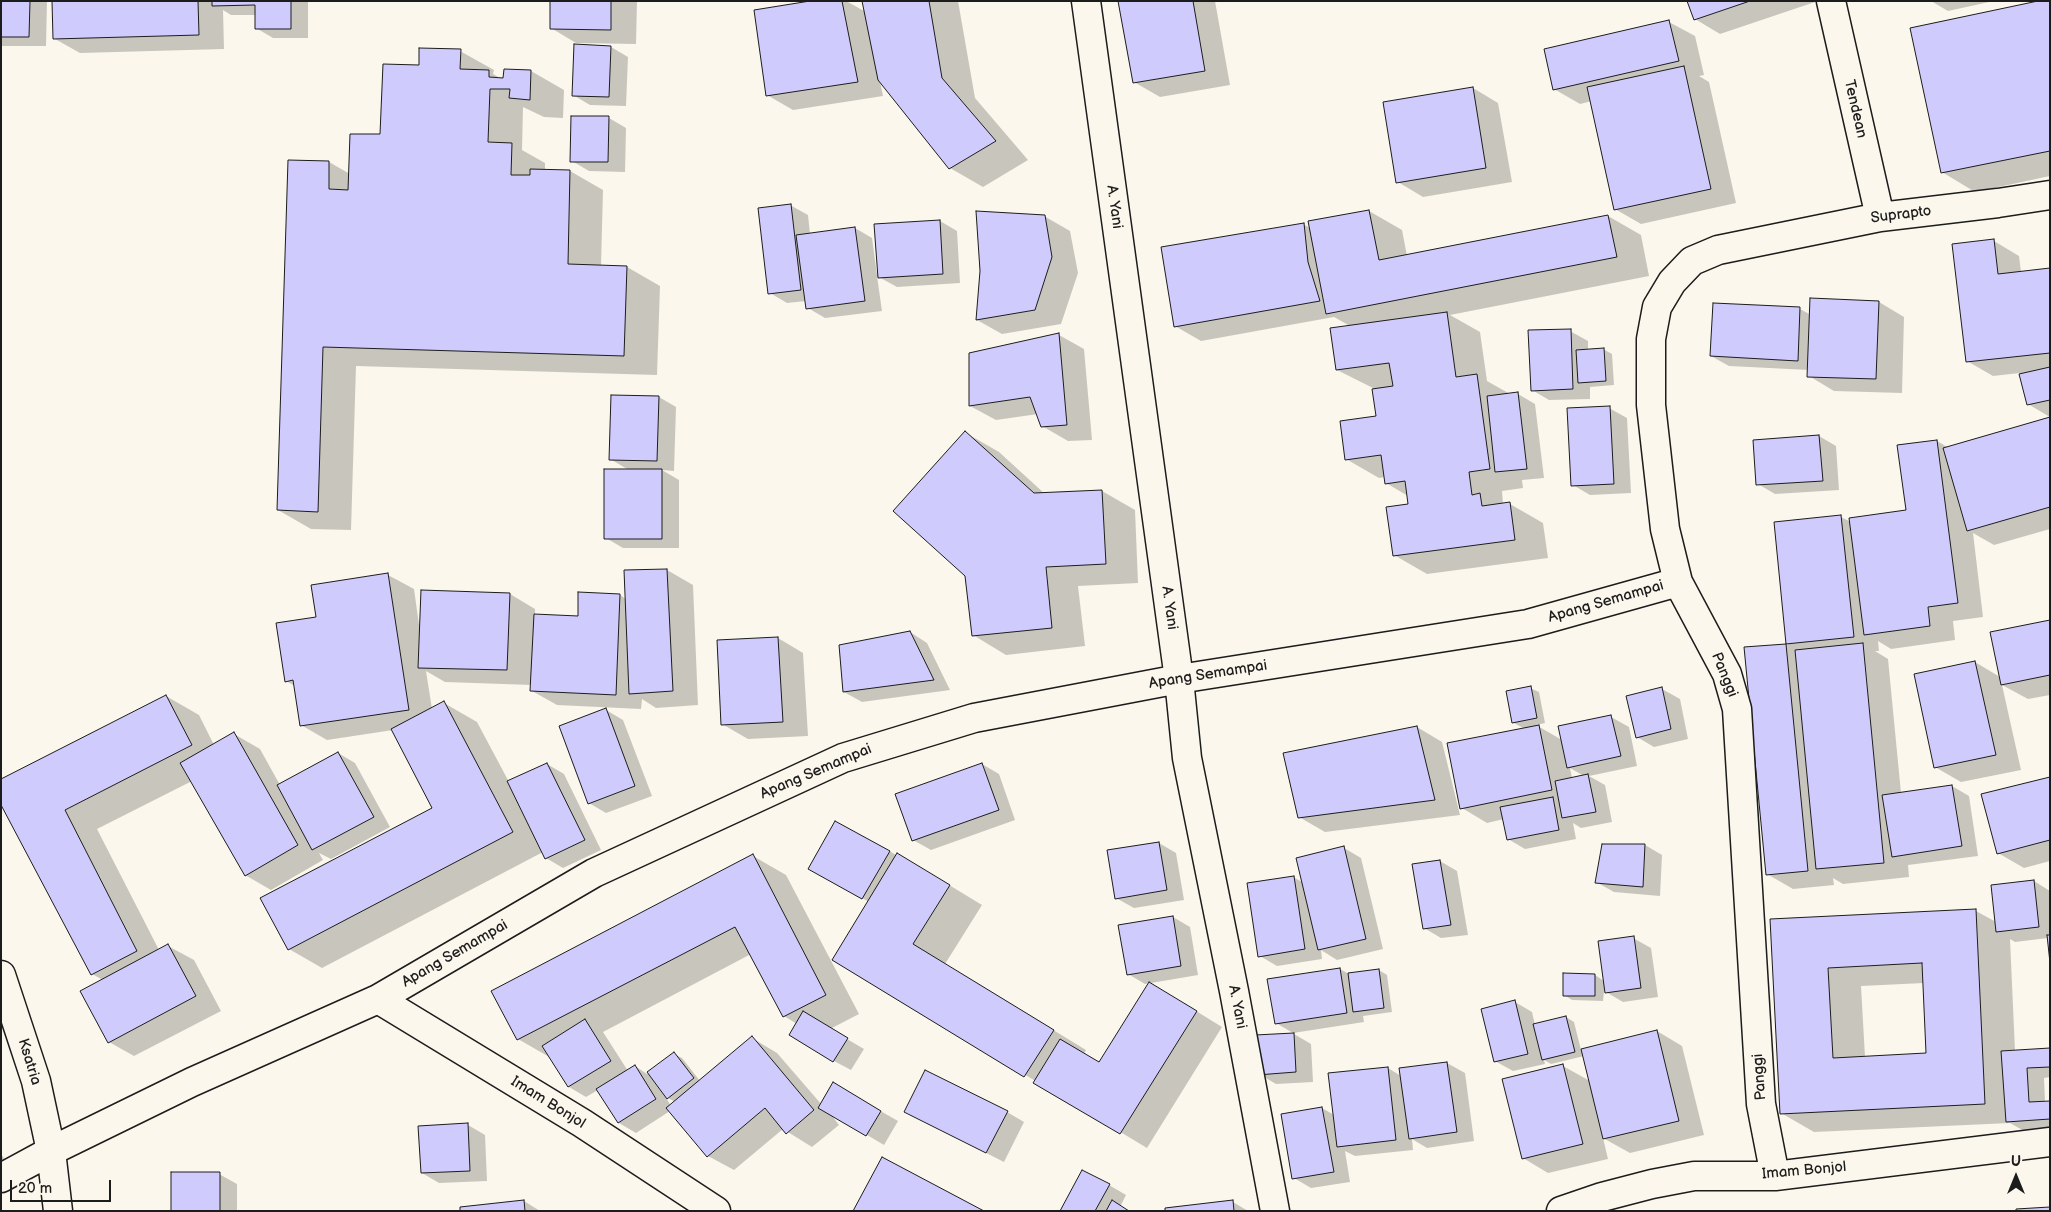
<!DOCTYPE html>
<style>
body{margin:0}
#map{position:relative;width:2051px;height:1212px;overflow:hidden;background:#fbf7ec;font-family:"Balsamiq Sans",sans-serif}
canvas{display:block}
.frame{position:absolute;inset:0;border:2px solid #1c1c1c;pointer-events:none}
.north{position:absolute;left:1991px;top:1152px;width:50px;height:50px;-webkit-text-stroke:4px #fbf7ec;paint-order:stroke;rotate:0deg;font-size:14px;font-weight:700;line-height:20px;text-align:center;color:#1c1c1c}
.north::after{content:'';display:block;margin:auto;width:18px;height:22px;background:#1c1c1c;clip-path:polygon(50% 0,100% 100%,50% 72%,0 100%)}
.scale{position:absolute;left:10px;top:1180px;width:101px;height:22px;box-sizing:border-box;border:2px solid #1c1c1c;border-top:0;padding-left:6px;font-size:15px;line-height:18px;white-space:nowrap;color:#1c1c1c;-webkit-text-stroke:4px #fbf7ec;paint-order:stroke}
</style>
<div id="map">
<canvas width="2051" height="1212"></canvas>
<div class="frame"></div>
<div class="north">U</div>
<div class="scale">20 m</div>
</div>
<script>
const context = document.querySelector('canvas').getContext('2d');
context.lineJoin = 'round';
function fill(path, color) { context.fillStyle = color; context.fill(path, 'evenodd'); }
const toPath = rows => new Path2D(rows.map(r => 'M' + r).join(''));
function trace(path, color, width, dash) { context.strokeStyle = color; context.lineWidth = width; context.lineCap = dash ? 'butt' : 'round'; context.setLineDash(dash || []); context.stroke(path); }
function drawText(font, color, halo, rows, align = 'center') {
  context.font = font + ' "Balsamiq Sans",sans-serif'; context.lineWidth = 4.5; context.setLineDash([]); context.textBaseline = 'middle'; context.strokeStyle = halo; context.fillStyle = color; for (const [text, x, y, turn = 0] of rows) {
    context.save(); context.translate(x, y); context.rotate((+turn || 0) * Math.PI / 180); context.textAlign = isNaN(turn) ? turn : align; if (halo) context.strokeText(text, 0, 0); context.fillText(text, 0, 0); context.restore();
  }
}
fill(toPath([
 [1,1,47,1,46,46,1,46],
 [53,1,308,1,308,38,273,38,256,28,256,15,231,15,223,10,224,49,80,53,55,39],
 [552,1,637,1,636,44,576,43,551,28],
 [819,1,846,1,866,12,863,1,958,1,975,98,1028,160,983,187,950,168,880,81,883,96,793,110,767,95],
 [1119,1,1215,1,1230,85,1160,97,1134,82],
 [1688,1,1818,1,1720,34,1695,19],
 [1931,1,1994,1,1948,11],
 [2050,1,2050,176,1975,192,1942,172],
 [1669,22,1695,36,1704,75,1699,76,1709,82,1736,203,1641,224,1615,209,1592,101,1580,104,1554,89],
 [611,47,628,57,626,106,590,105,573,95],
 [460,51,494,70,493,74,502,79,504,79,505,70,531,71,564,90,563,118,544,117,523,107,522,150,545,163,545,170,570,171,603,190,601,266,627,267,660,286,657,375,356,366,351,530,311,529,278,510,289,161,329,162,350,174,382,136,420,67],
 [1473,88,1498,103,1512,182,1423,197,1398,182],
 [609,118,626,128,625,172,589,171,572,161],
 [790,205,808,215,810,234,855,228,872,238,877,275,940,221,957,231,960,283,897,287,877,276,882,311,825,318,808,308,806,301,787,303,770,293],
 [1369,211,1402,230,1407,256,1608,216,1641,235,1649,276,1450,315,1480,332,1487,381,1510,394,1518,394,1535,404,1544,478,1522,480,1523,488,1502,491,1503,505,1510,504,1543,523,1548,558,1427,574,1394,555,1410,505,1408,496,1386,483,1385,477,1379,478,1346,459,1377,418,1373,388,1337,370,1350,326,1334,317,1201,341,1175,326,1303,224,1310,228],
 [1044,216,1070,231,1078,273,1061,324,1002,334,977,320],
 [1994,241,2019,256,2021,272,2050,269,2050,417,2028,404,2020,373,1993,376,1967,361],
 [1879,302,1904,317,1902,393,1834,391,1809,376,1809,370,1729,366,1711,356,1714,304,1800,309,1811,315],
 [1570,331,1588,341,1588,350,1603,349,1612,354,1614,385,1590,387,1590,399,1549,400,1532,390],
 [1059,335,1084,349,1092,440,1068,441,1042,426,1038,414,996,420,970,406],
 [659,397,676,407,674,471,662,470,679,480,679,548,623,548,606,538,629,470,610,459],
 [1609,408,1627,418,1631,493,1590,495,1573,485],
 [2050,419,2050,529,1994,545,1973,533,1983,617,1953,621,1955,640,1891,649,1878,641,1879,651,1875,651,1888,659,1901,793,1952,786,1969,796,1978,856,1908,865,1909,877,1843,884,1833,878,1834,885,1793,889,1767,874,1745,649,1788,645,1776,523,1841,517,1851,522,1907,511,1937,441,1949,448],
 [966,433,999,452,1045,494,1102,491,1135,510,1138,583,1078,586,1085,646,1006,655,973,635],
 [1819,436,1836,446,1839,490,1775,494,1758,484],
 [667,570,693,585,698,705,656,708,642,699,641,709,557,705,532,691,532,685,445,682,426,671,432,709,444,703,477,722,509,782,547,764,564,774,601,850,563,868,546,858,543,852,322,968,289,949,434,808,393,730,327,740,301,725,295,686,286,681,318,618,388,575,414,589,419,625,510,594,535,609,535,615,579,617,620,595,626,599],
 [2050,621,2050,695,2028,699,2002,685,2021,770,1961,782,1935,767,1975,662,2000,677],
 [910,632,927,643,950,690,862,702,844,692],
 [778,638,803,653,808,736,748,739,722,724],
 [1530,688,1539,692,1545,723,1536,725,1562,740,1611,717,1629,727,1637,766,1589,776,1605,785,1612,822,1581,828,1573,823,1576,839,1525,849,1508,839,1504,819,1487,823,1462,808,1525,729,1514,723],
 [1570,768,1584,776,1572,778],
 [1662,689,1680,699,1688,739,1654,747,1637,737],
 [166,696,199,715,214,745,234,734,260,749,280,785,338,753,355,763,390,827,331,859,319,853,323,860,271,890,245,875,192,781,97,829,159,950,168,946,194,960,221,1011,134,1056,109,1042,103,980,92,974,19,832],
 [606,710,623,720,652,796,606,813,589,803],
 [1417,727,1442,742,1460,815,1325,832,1299,817],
 [982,764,999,774,1015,820,931,850,913,840],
 [2050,779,2050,861,2024,868,1998,853],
 [836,822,931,874,982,905,945,964,1086,1050,1084,1054,1100,1063,1175,998,1222,1027,1147,1148,834,960,869,902,857,895],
 [1159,843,1176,853,1184,900,1134,908,1116,898],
 [1603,845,1645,845,1662,855,1660,896,1614,892,1596,882],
 [1344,848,1361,858,1383,949,1337,960,1321,950,1322,959,1277,966,1260,956,1293,877,1304,883],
 [753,856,786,875,859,1014,830,1029,864,1049,851,1070,834,1061,797,1024,784,1016,751,954,603,1032,628,1071,635,1066,647,1074,674,1054,682,1058,700,1081,752,1038,777,1053,822,1105,833,1084,898,1121,884,1145,830,1113,839,1125,812,1147,783,1129,734,1170,708,1156,670,1111,636,1133,619,1123,598,1090,586,1097,569,1087,551,1058,518,1039],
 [665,1096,675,1102,671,1106],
 [1440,861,1457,871,1468,935,1441,938,1424,928],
 [2034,881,2050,891,2050,952,2048,938,2015,942,2010,939,2015,1051,2050,1049,2050,1077,2044,1078,2045,1102,2050,1102,2050,1129,2024,1131,2010,1123,1814,1132,1781,1113,1771,921,1976,911,1996,922],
 [1924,983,1927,1054,1865,1057,1861,986],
 [1173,917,1190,927,1198,975,1145,984,1128,974],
 [1633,938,1651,948,1658,997,1623,1002,1606,992,1605,982,1603,1001,1572,1000,1564,995,1595,975,1604,981],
 [1340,969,1349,974,1379,970,1387,975,1392,1012,1363,1016,1364,1022,1293,1033,1276,1023,1269,980],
 [1515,1002,1532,1012,1535,1025,1566,1017,1574,1022,1581,1050,1657,1031,1682,1046,1704,1135,1630,1153,1603,1138,1608,1159,1548,1173,1523,1158,1563,1066,1590,1081,1584,1056,1551,1064,1544,1060,1545,1064,1513,1071,1495,1061],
 [1294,1034,1311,1044,1313,1082,1276,1084,1259,1074],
 [1447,1063,1465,1073,1474,1141,1427,1148,1412,1139,1413,1150,1355,1156,1345,1151,1350,1182,1311,1188,1294,1178,1322,1108,1334,1115,1388,1068,1401,1076,1400,1069],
 [905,1112,1007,1112,1024,1122,1004,1162],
 [468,1125,485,1135,487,1181,439,1183,422,1173],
 [1,1154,6,1161,1,1163],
 [219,1174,237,1184,237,1211,172,1211],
 [1109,1185,1126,1195,1120,1207,1127,1211,1061,1211],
 [524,1201,540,1211,461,1211],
 [1233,1202,1248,1211,1166,1211]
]), '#0003');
const building = toPath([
 [1,1,30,1,29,37,1,37,1,1],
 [52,1,198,1,199,35,53,39,52,1],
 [212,1,291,1,291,29,255,29,255,5,212,6,212,1],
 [550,1,611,1,611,30,550,29,550,1],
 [810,1,842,1,858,82,766,96,754,10,810,1],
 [862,1,929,1,942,78,996,141,949,169,878,80,862,1],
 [1118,1,1193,1,1205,71,1133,83,1118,1],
 [1687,1,1750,1,1694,20,1687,1],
 [2038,1,2050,1,2050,151,1941,173,1910,28,2038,1],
 [1669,20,1679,61,1553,90,1544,49,1669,20],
 [574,44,611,46,609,97,572,96,574,44],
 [419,48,461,49,460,69,489,70,489,77,503,78,504,69,531,70,530,100,509,98,510,89,490,89,488,142,512,143,511,175,530,175,530,169,570,170,568,264,627,266,624,356,323,347,318,512,277,510,288,160,329,161,329,189,348,190,350,134,380,134,383,64,419,65,419,48],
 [1684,66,1711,189,1614,210,1587,87,1684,66],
 [1473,87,1486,168,1396,183,1383,102,1473,87],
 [571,116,609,116,608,162,570,162,571,116],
 [791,204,801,290,768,294,758,208,791,204],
 [1369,210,1379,260,1608,215,1617,257,1326,314,1308,221,1369,210],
 [976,211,1045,215,1052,257,1035,310,976,320,980,271,976,211],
 [940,220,943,274,878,278,874,224,940,220],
 [1304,223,1308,262,1320,301,1174,327,1161,247,1304,223],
 [855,227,865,301,806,309,796,235,855,227],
 [1994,239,1998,274,2050,268,2050,353,1966,362,1952,244,1994,239],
 [1810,298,1879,301,1876,379,1807,377,1810,298],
 [1713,303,1800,307,1798,361,1710,356,1713,303],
 [1447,312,1456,377,1477,374,1490,469,1469,472,1472,495,1480,493,1482,506,1510,502,1515,540,1393,556,1386,507,1408,504,1405,481,1385,484,1381,455,1345,460,1340,421,1376,416,1372,389,1393,386,1389,363,1336,370,1330,328,1447,312],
 [1571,329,1573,389,1531,391,1528,330,1571,329],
 [1059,333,1067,425,1041,427,1030,397,969,406,969,353,1059,333],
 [1604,348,1606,381,1578,383,1576,350,1604,348],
 [2050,367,2050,400,2027,405,2019,374,2050,367],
 [1518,392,1527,469,1495,472,1487,396,1518,392],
 [611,395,659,396,657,461,609,460,611,395],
 [1610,406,1614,484,1571,486,1567,408,1610,406],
 [2050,417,2050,507,1967,531,1943,448,2050,417],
 [965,431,1034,493,1102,490,1106,564,1046,567,1052,628,972,636,965,576,893,511,965,431],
 [1819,435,1823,481,1756,485,1753,440,1819,435],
 [1937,440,1958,603,1928,607,1930,626,1864,635,1849,518,1906,510,1897,445,1937,440],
 [604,469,662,469,662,539,604,539,604,469],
 [1841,515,1854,637,1786,644,1774,522,1841,515],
 [667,569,673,691,629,694,624,570,667,569],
 [388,573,409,710,300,726,293,680,285,682,276,623,316,617,311,585,388,573],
 [421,590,510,593,507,670,418,668,421,590],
 [578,592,620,594,616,695,530,691,534,614,578,616,578,592],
 [2050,620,2050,675,2001,685,1990,632,2050,620],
 [910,631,934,680,843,692,839,645,910,631],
 [778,637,783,722,721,725,717,640,778,637],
 [1863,643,1884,863,1816,869,1795,650,1863,643],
 [1786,644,1808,871,1766,875,1744,647,1786,644],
 [1975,661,1996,755,1934,768,1914,674,1975,661],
 [1531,686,1537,718,1512,723,1506,691,1531,686],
 [1662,687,1671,729,1636,738,1626,696,1662,687],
 [166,695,192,745,65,810,137,951,91,975,1,805,1,779,166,695],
 [444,701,513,832,288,950,260,898,432,808,391,729,444,701],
 [606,708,635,786,588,804,559,726,606,708],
 [1611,715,1621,756,1567,768,1558,726,1611,715],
 [1539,725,1552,790,1460,809,1447,743,1539,725],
 [1417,726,1435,800,1298,818,1283,753,1417,726],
 [234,732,298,845,245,876,180,763,234,732],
 [338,752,374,817,312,850,277,785,338,752],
 [547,763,585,840,545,859,507,781,547,763],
 [982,763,999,810,912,841,895,794,982,763],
 [1588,774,1596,812,1562,818,1555,781,1588,774],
 [2050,777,2050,840,1997,854,1981,794,2050,777],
 [1952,785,1962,846,1892,857,1882,795,1952,785],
 [1553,797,1559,830,1507,840,1500,807,1553,797],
 [835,821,890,851,862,899,808,869,835,821],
 [1159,842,1167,890,1115,899,1107,850,1159,842],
 [1602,844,1645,844,1643,887,1595,883,1602,844],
 [1344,846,1366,939,1318,950,1296,858,1344,846],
 [897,853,950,885,913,944,1054,1030,1024,1077,832,960,897,853],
 [753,854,826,995,783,1017,735,927,517,1040,491,991,753,854],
 [1440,860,1451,925,1423,929,1412,864,1440,860],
 [1294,876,1305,949,1258,957,1247,883,1294,876],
 [2034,880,2039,927,1996,932,1991,885,2034,880],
 [1976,909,1985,1104,1780,1114,1770,919,1976,909],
 [1922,963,1926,1053,1833,1058,1828,968,1922,963],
 [1173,916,1181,966,1127,975,1118,925,1173,916],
 [2047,935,2050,935,2050,963,2047,935],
 [1634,936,1641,988,1605,993,1598,941,1634,936],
 [168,944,196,996,108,1043,80,991,168,944],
 [1340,968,1347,1013,1275,1024,1267,979,1340,968],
 [1379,969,1384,1008,1353,1012,1348,973,1379,969],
 [1563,973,1595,974,1595,996,1563,996,1563,973],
 [1149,982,1197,1011,1120,1134,1033,1083,1060,1039,1099,1062,1149,982],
 [1515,1000,1528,1054,1494,1062,1481,1009,1515,1000],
 [803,1011,848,1038,833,1062,789,1035,803,1011],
 [1566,1016,1575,1052,1542,1060,1533,1024,1566,1016],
 [585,1019,611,1061,568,1087,542,1046,585,1019],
 [1657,1030,1679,1121,1603,1139,1581,1049,1657,1030],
 [1294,1033,1296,1072,1257,1075,1255,1035,1294,1033],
 [752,1036,814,1110,786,1134,765,1108,707,1157,666,1108,752,1036],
 [2050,1048,2050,1067,2027,1068,2029,1102,2050,1101,2050,1119,2006,1122,2001,1051,2050,1048],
 [674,1052,694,1078,667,1099,647,1072,674,1052],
 [1447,1062,1457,1132,1409,1139,1399,1068,1447,1062],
 [1563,1064,1583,1144,1522,1159,1502,1079,1563,1064],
 [635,1065,656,1099,618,1123,596,1089,635,1065],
 [1388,1067,1396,1140,1337,1147,1328,1073,1388,1067],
 [925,1070,1008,1111,986,1153,904,1112,925,1070],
 [833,1082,881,1111,866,1136,818,1108,833,1082],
 [1322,1107,1334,1172,1292,1179,1281,1114,1322,1107],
 [468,1123,470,1171,421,1173,418,1126,468,1123],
 [882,1157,984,1211,853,1211,882,1157],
 [1082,1170,1110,1184,1095,1211,1060,1211,1082,1170],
 [171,1172,220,1172,220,1211,171,1211,171,1172],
 [524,1200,525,1211,460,1211,460,1207,524,1200],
 [1112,1200,1129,1211,1106,1211,1112,1200],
 [1233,1200,1234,1211,1165,1211,1165,1208,1233,1200],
 [2050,1207,2050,1211,2016,1211,2016,1209,2050,1207]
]);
fill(building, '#d0cbfd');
trace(building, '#1c1c1c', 1);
const street = toPath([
 [1086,1,1179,679,1187,758,1234,991,1275,1211],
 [1831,1,1880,217],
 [1,975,36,1081,51,1151,58,1211],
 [378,999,582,1123,716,1211],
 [1775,1176,1761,1104,1737,709,1727,674,1678,582,1665,529,1651,405,1651,339,1657,307,1672,282,1692,261,1718,250,1880,217,1998,203,2050,195],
 [1,1178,51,1151,192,1082,378,999,594,873,843,758,974,718,1179,679,1528,624,1678,582],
 [1561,1211,1602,1197,1652,1184,1694,1176,1775,1176,2050,1142]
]);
trace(street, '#1c1c1c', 31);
trace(street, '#fbf7ec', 28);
drawText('15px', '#1c1c1c', '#fbf7ec', [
 ["Tendean",1855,109,77],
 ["A. Yani",1114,207,82],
 ["Suprapto",1901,215,-7],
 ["Apang Semampai",1606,602,-16],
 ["A. Yani",1169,608,82],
 ["Apang Semampai",1208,675,-9],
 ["Panggi",1724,675,68],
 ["Apang Semampai",816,772,-23],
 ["Apang Semampai",455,954,-30],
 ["A. Yani",1237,1007,79],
 ["Ksatria",29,1062,73],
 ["Panggi",1760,1077,-94],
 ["Imam Bonjol",548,1103,32],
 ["Imam Bonjol",1804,1171,-5]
]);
</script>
